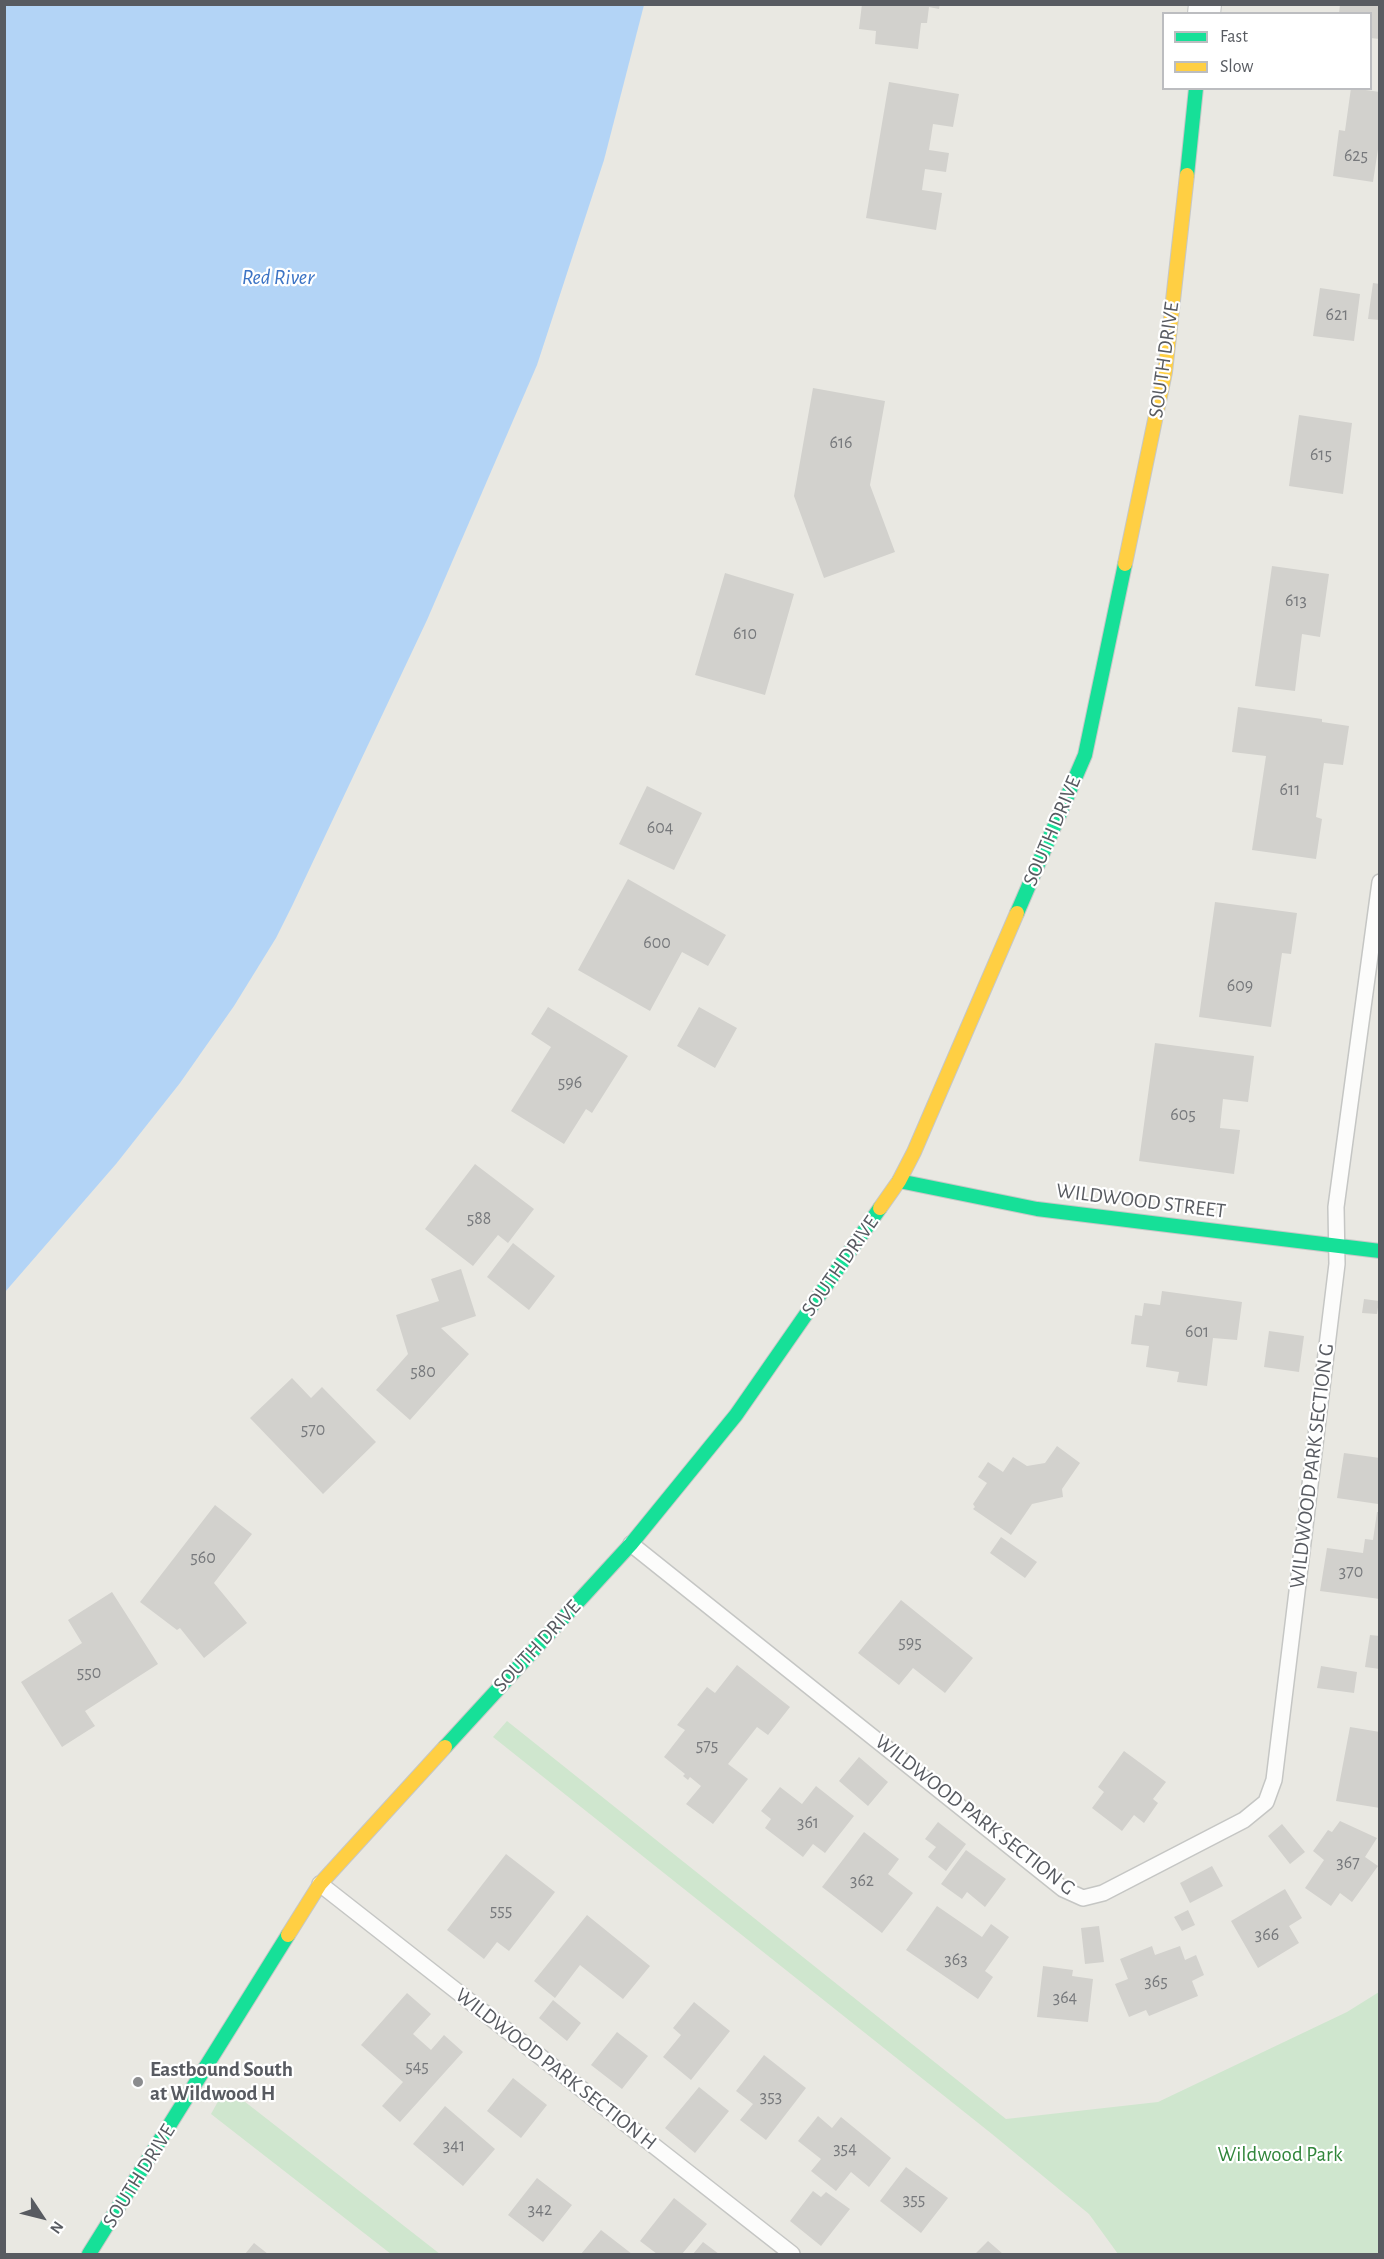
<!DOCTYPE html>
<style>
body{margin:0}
#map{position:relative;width:1384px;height:2259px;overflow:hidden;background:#e9e8e2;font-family:"Alegreya Sans",sans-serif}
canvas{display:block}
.frame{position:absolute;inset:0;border:6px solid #585b61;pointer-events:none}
.legend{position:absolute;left:1162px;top:12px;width:210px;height:78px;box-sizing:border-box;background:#fff;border:2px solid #bcbdc0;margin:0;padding:8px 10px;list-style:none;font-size:18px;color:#585b61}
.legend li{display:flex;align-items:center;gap:12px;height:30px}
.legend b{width:30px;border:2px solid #bcbdc0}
.north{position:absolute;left:12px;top:2187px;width:60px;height:60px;-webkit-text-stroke:4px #fff;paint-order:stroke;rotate:125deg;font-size:16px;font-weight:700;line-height:24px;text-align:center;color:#585b61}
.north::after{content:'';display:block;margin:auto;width:21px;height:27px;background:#585b61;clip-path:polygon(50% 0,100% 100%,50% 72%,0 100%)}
</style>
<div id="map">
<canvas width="1384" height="2259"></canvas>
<div class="frame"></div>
<ul class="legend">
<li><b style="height:8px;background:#16e098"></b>Fast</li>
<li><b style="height:8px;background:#ffcf43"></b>Slow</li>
</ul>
<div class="north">N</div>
</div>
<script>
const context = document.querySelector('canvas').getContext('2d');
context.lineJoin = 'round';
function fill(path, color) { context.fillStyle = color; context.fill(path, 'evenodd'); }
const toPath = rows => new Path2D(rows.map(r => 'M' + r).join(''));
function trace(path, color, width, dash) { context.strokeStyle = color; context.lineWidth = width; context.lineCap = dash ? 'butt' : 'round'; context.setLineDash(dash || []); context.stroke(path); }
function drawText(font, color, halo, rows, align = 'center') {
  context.font = font + ' "Alegreya Sans",sans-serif'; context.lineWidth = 4.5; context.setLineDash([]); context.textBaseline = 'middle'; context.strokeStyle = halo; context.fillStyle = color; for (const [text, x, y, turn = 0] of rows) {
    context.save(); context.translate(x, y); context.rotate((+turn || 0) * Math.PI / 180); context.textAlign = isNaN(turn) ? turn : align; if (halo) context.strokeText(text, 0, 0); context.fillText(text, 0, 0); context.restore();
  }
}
fill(toPath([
 [507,1721,1006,2119,1158,2102,1347,2012,1379,1992,1379,2254,1118,2254,1089,2214,992,2134,493,1737],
 [226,2087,440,2254,391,2254,211,2114]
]), '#cfe6ce');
fill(toPath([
 [5,4,644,5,604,160,537,365,427,620,292,906,276,938,234,1006,180,1083,116,1164,5,1292]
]), '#b3d4f6');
fill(toPath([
 [862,4,940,4,939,9,929,7,927,23,921,23,918,49,875,44,876,31,859,29],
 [1340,4,1380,4,1380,39,1370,38,1370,14,1339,14],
 [889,82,959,94,953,127,933,124,929,150,949,153,946,172,925,169,922,190,942,193,936,230,866,218],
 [1351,88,1380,92,1380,136,1373,182,1333,176,1339,130,1345,131],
 [1373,283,1380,284,1380,320,1368,319],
 [1320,288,1360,294,1354,341,1313,336],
 [813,388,885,401,870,485,895,552,824,578,794,496],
 [1299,415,1352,423,1343,494,1289,486],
 [1272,566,1329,574,1320,637,1302,634,1295,691,1255,686],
 [725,573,794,594,765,695,695,675],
 [1238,707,1322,719,1322,722,1349,726,1343,765,1324,763,1316,817,1322,819,1316,859,1252,850,1266,756,1232,752],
 [647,786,702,813,674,870,619,844],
 [628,879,726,935,708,966,682,952,650,1011,578,970],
 [1215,902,1297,913,1291,954,1282,953,1271,1027,1199,1017],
 [548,1007,628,1056,592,1113,586,1109,564,1144,511,1111,551,1047,531,1034],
 [699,1007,737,1028,715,1068,677,1046],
 [1155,1043,1254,1056,1248,1102,1223,1099,1220,1128,1240,1130,1234,1174,1139,1161],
 [475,1164,534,1209,508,1243,498,1235,473,1266,425,1229],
 [513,1243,555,1276,529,1310,487,1277],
 [461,1269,476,1316,441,1328,469,1354,410,1420,376,1390,408,1354,396,1315,439,1301,431,1279],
 [1162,1291,1242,1302,1237,1340,1213,1338,1207,1386,1177,1382,1179,1372,1146,1367,1149,1346,1131,1344,1135,1315,1142,1316,1144,1303,1160,1305],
 [1364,1299,1379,1301,1377,1314,1362,1313],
 [1269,1331,1304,1336,1299,1372,1264,1367],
 [292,1378,311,1398,322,1387,376,1442,323,1494,250,1418],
 [1057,1446,1080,1463,1062,1489,1063,1497,1032,1504,1011,1535,973,1509,975,1507,973,1504,987,1483,978,1477,988,1462,1003,1472,1013,1457,1027,1466,1045,1463],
 [1344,1453,1380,1458,1378,1504,1337,1498],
 [215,1505,252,1534,214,1583,247,1623,204,1658,180,1628,177,1630,140,1602],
 [1377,1512,1380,1512,1380,1599,1320,1591,1327,1548,1363,1553,1365,1539,1373,1540],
 [1001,1537,1037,1562,1025,1578,990,1553],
 [112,1592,158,1664,85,1711,95,1726,62,1747,21,1682,82,1643,68,1620],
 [901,1600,973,1658,945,1693,913,1668,899,1685,858,1653],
 [1370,1635,1380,1636,1380,1669,1365,1667],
 [737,1665,790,1707,768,1735,757,1727,728,1764,748,1779,713,1824,686,1804,701,1786,690,1777,688,1780,683,1776,685,1774,664,1757,685,1730,677,1725,707,1687,715,1693],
 [1321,1666,1357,1672,1354,1693,1317,1688],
 [1350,1727,1380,1732,1380,1808,1336,1801],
 [1124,1751,1166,1782,1153,1799,1158,1803,1144,1823,1134,1815,1122,1831,1092,1808,1104,1792,1098,1787],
 [859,1757,888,1782,868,1806,839,1781],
 [816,1786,854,1816,825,1853,813,1844,803,1857,765,1828,771,1819,761,1811,780,1787,802,1804],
 [1340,1821,1377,1838,1365,1857,1378,1866,1352,1902,1340,1893,1331,1906,1305,1888,1324,1860,1313,1851,1328,1830,1332,1832],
 [938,1822,966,1844,946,1871,928,1857,936,1847,925,1839],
 [1282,1824,1305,1852,1290,1864,1268,1836],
 [864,1832,899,1859,888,1874,913,1893,882,1933,822,1887],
 [966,1850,1006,1879,985,1907,967,1892,962,1899,941,1884],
 [506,1854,555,1892,509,1951,497,1942,484,1959,447,1930],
 [1212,1866,1223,1886,1190,1903,1180,1883],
 [1285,1889,1302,1918,1289,1926,1299,1943,1258,1968,1231,1921],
 [937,1906,982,1937,991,1924,1009,1937,985,1971,993,1977,978,1999,906,1950],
 [1188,1910,1195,1925,1182,1931,1174,1917],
 [587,1915,650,1966,623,1999,580,1965,555,1998,534,1981],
 [1099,1926,1104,1962,1085,1964,1081,1928],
 [1152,1946,1155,1955,1180,1946,1185,1960,1196,1955,1204,1975,1192,1981,1198,1996,1149,2016,1146,2010,1129,2017,1115,1984,1128,1979,1120,1959],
 [1043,1966,1073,1970,1072,1976,1093,1979,1088,2022,1037,2017],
 [407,1993,431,2014,413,2034,431,2050,444,2035,463,2052,400,2122,382,2106,403,2082,361,2045],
 [553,2000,581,2023,567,2041,539,2018],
 [694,2002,730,2031,691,2080,663,2057,681,2035,673,2028],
 [617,2032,648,2056,622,2089,591,2065],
 [764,2055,806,2088,766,2140,740,2120,753,2104,736,2091],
 [513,2078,547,2105,521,2138,487,2111],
 [699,2087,729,2111,695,2153,665,2128],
 [445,2106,495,2149,463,2186,413,2144],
 [818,2116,832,2128,841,2117,891,2158,869,2187,851,2172,836,2191,811,2171,821,2159,798,2141],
 [906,2167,948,2198,921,2233,880,2201],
 [537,2178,572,2205,543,2242,508,2215],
 [813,2191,821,2197,826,2192,850,2209,821,2246,790,2221],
 [674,2198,707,2224,682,2254,657,2254,640,2241],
 [601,2230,632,2254,581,2254],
 [988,2241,1003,2254,975,2254],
 [703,2242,719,2254,693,2254],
 [254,2243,268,2254,245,2254]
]), '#d2d1cd');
const lane = toPath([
 [631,1544,1063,1889,1083,1898,1103,1893,1244,1820,1266,1802,1274,1780,1337,1264,1336,1207,1380,882],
 [320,1884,792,2254]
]);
const street = toPath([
 [1204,14,1205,4]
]);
const fast = toPath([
 [1187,175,1196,88],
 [1017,913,1085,755,1125,564],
 [899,1181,1037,1209,1380,1251],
 [445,1747,631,1544,736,1415,880,1208],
 [89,2254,288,1935]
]);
const slow = toPath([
 [1125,564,1165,372,1187,175],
 [880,1208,899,1181,914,1152,1017,913],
 [288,1935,320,1884,445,1747]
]);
trace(lane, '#c5c6c4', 18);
trace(street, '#c5c6c4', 34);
trace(fast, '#c6c7c6', 16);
trace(slow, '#c6c7c6', 16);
trace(lane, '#fcfcfb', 15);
trace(street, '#fcfcfb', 32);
trace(fast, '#16e098', 14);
trace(slow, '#ffcf43', 14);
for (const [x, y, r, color] of [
 [138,2082,6,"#8b8c8e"]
]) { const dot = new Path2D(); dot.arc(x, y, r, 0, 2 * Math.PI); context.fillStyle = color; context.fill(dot); trace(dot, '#fff', 2); }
drawText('18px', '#77797c', null, [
 ["625",1356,156],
 ["621",1337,315],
 ["616",841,443],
 ["615",1321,455],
 ["613",1296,601],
 ["610",745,634],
 ["611",1290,790],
 ["604",660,828],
 ["600",657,943],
 ["609",1240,986],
 ["596",570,1083],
 ["605",1183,1115],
 ["588",479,1219],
 ["601",1197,1332],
 ["580",423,1372],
 ["570",313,1430],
 ["560",203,1558],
 ["370",1351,1572],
 ["595",910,1643],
 ["550",89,1673],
 ["575",707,1746],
 ["361",808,1823],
 ["367",1348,1863],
 ["362",862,1881],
 ["555",501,1911],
 ["366",1267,1935],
 ["363",956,1960],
 ["365",1156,1982],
 ["364",1065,1998],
 ["545",417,2067],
 ["353",771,2097],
 ["341",454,2146],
 ["354",845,2149],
 ["355",914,2200],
 ["342",540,2210]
]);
drawText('21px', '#585b61', '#fff', [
 ["SOUTH DRIVE",1164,360,-82],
 ["SOUTH DRIVE",1052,831,-67],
 ["WILDWOOD STREET",1141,1201,7],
 ["SOUTH DRIVE",840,1266,-55],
 ["WILDWOOD PARK SECTION G",1312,1466,-83],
 ["SOUTH DRIVE",537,1646,-47],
 ["WILDWOOD PARK SECTION G",975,1815,38],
 ["WILDWOOD PARK SECTION H",556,2069,38],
 ["SOUTH DRIVE",139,2176,-58]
]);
drawText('bold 21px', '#585b61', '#fff', [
 ["Eastbound South",150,2070],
 ["at Wildwood H",150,2094]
], 'left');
drawText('21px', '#32863c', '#fff', [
 ["Wildwood Park",1280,2155]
]);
drawText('italic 22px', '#3c74c5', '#fff', [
 ["Red River",278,277]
]);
</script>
